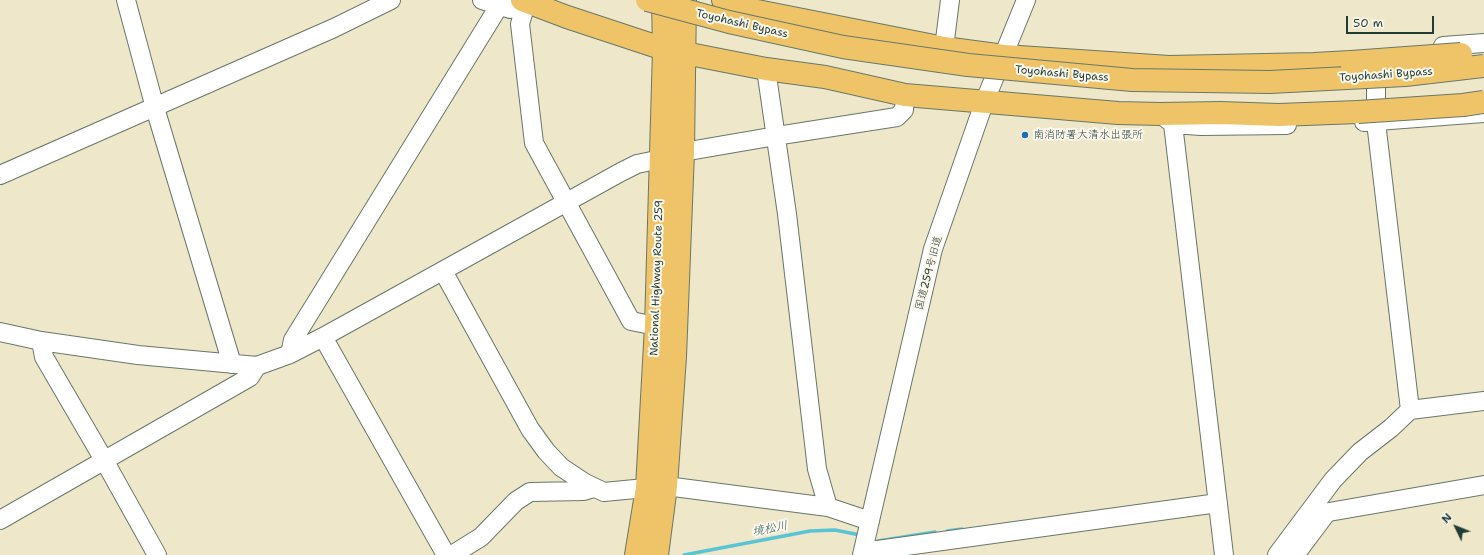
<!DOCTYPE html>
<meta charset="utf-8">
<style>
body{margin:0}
#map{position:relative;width:1484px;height:555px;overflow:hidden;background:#eee7ca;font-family:"Shantell Sans",sans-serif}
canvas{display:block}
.north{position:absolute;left:1436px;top:507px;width:40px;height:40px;-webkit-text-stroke:3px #fbf7ec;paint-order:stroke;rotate:313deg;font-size:11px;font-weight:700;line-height:16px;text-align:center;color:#1f3d34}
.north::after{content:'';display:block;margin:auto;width:14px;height:18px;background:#1f3d34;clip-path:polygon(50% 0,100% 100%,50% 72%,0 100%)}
.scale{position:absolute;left:1346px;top:16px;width:88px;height:18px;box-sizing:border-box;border:2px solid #1f3d34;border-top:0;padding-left:5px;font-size:12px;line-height:14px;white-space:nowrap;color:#1f3d34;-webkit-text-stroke:3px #fbf7ec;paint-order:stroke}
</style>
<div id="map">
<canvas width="1484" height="555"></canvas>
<div class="north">N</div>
<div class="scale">50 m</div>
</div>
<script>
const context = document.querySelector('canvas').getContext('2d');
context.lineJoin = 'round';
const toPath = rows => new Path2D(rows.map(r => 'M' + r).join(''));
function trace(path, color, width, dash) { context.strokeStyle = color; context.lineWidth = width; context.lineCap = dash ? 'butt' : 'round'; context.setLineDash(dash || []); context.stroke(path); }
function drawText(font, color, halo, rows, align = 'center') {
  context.font = font + ' "Shantell Sans","Klee One",sans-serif'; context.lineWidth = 4; context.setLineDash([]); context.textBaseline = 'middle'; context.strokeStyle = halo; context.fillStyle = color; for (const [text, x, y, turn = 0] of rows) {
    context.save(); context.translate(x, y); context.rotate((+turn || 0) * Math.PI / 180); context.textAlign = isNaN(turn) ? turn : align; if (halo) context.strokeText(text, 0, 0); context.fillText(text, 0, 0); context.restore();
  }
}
trace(toPath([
 [947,531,962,529],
 [878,541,935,532],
 [684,555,810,531,835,530,860,535]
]), '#5ac4d5', 3.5);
const minor = toPath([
 [126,0,155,108,232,364],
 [482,0,510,9],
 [523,14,520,24,534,143,631,321,656,326],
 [1443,46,1484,43],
 [944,48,950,0],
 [1376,63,1376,122,1410,410],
 [766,69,787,214,817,469,828,507],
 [1163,116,1173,124,1201,126,1287,125],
 [1364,122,1484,113],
 [1173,124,1224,555],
 [683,152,776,136,897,117,904,110,905,95],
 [0,175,334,28,391,0],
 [443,271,530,429,546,451,561,467,585,483,604,492,666,486,828,507,870,521],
 [0,332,41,341,138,355,257,366,290,354,323,337,621,172,637,164,661,159],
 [323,337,446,555],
 [41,341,44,357,104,460,157,555],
 [290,354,293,340,499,6],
 [0,520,250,377,257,366],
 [863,552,1218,503],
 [452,555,481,537,516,501,530,492,584,491,594,488],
 [862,555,933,249,984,103,1026,0],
 [1277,555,1333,480,1360,452,1391,428,1410,410,1484,401],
 [1295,555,1325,515,1329,512,1484,485]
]);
const highway = toPath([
 [522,0,567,17,664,49,766,69,825,77,905,95,1118,113,1161,114,1220,113,1279,115,1358,112],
 [723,0,752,10,944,48,1004,56,1169,67,1314,64,1351,62],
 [636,555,647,488,656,326,664,49,663,0],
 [657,555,666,486,675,357,683,152,685,0]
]);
trace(minor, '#677868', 20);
trace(highway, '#677868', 24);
trace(minor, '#fff', 18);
trace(highway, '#efc469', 22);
const highwayBridge = toPath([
 [647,0,729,22,843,47,968,65,1132,80,1270,82,1405,75,1484,66],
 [1351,62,1461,54],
 [1358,112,1463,105,1484,102]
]);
trace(highwayBridge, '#677868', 24, []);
trace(highwayBridge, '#efc469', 22);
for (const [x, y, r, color] of [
 [1025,135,4,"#1f6fb2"]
]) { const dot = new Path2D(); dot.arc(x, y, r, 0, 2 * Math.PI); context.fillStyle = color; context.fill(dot); trace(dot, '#fbf7ec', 1.5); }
drawText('11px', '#1f3d34', '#fbf7ec', [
 ["Toyohashi Bypass",742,24,13],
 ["Toyohashi Bypass",1062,74,5],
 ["Toyohashi Bypass",1386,75,-4],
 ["国道259号旧道",929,273,-75],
 ["National Highway Route 259",657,278,-88]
]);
drawText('11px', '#1f3d34', '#fbf7ec', [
 ["南消防署大清水出張所",1033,135]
], 'left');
drawText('italic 12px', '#2e5f5c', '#fbf7ec', [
 ["境松川",770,529,-11]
]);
</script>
